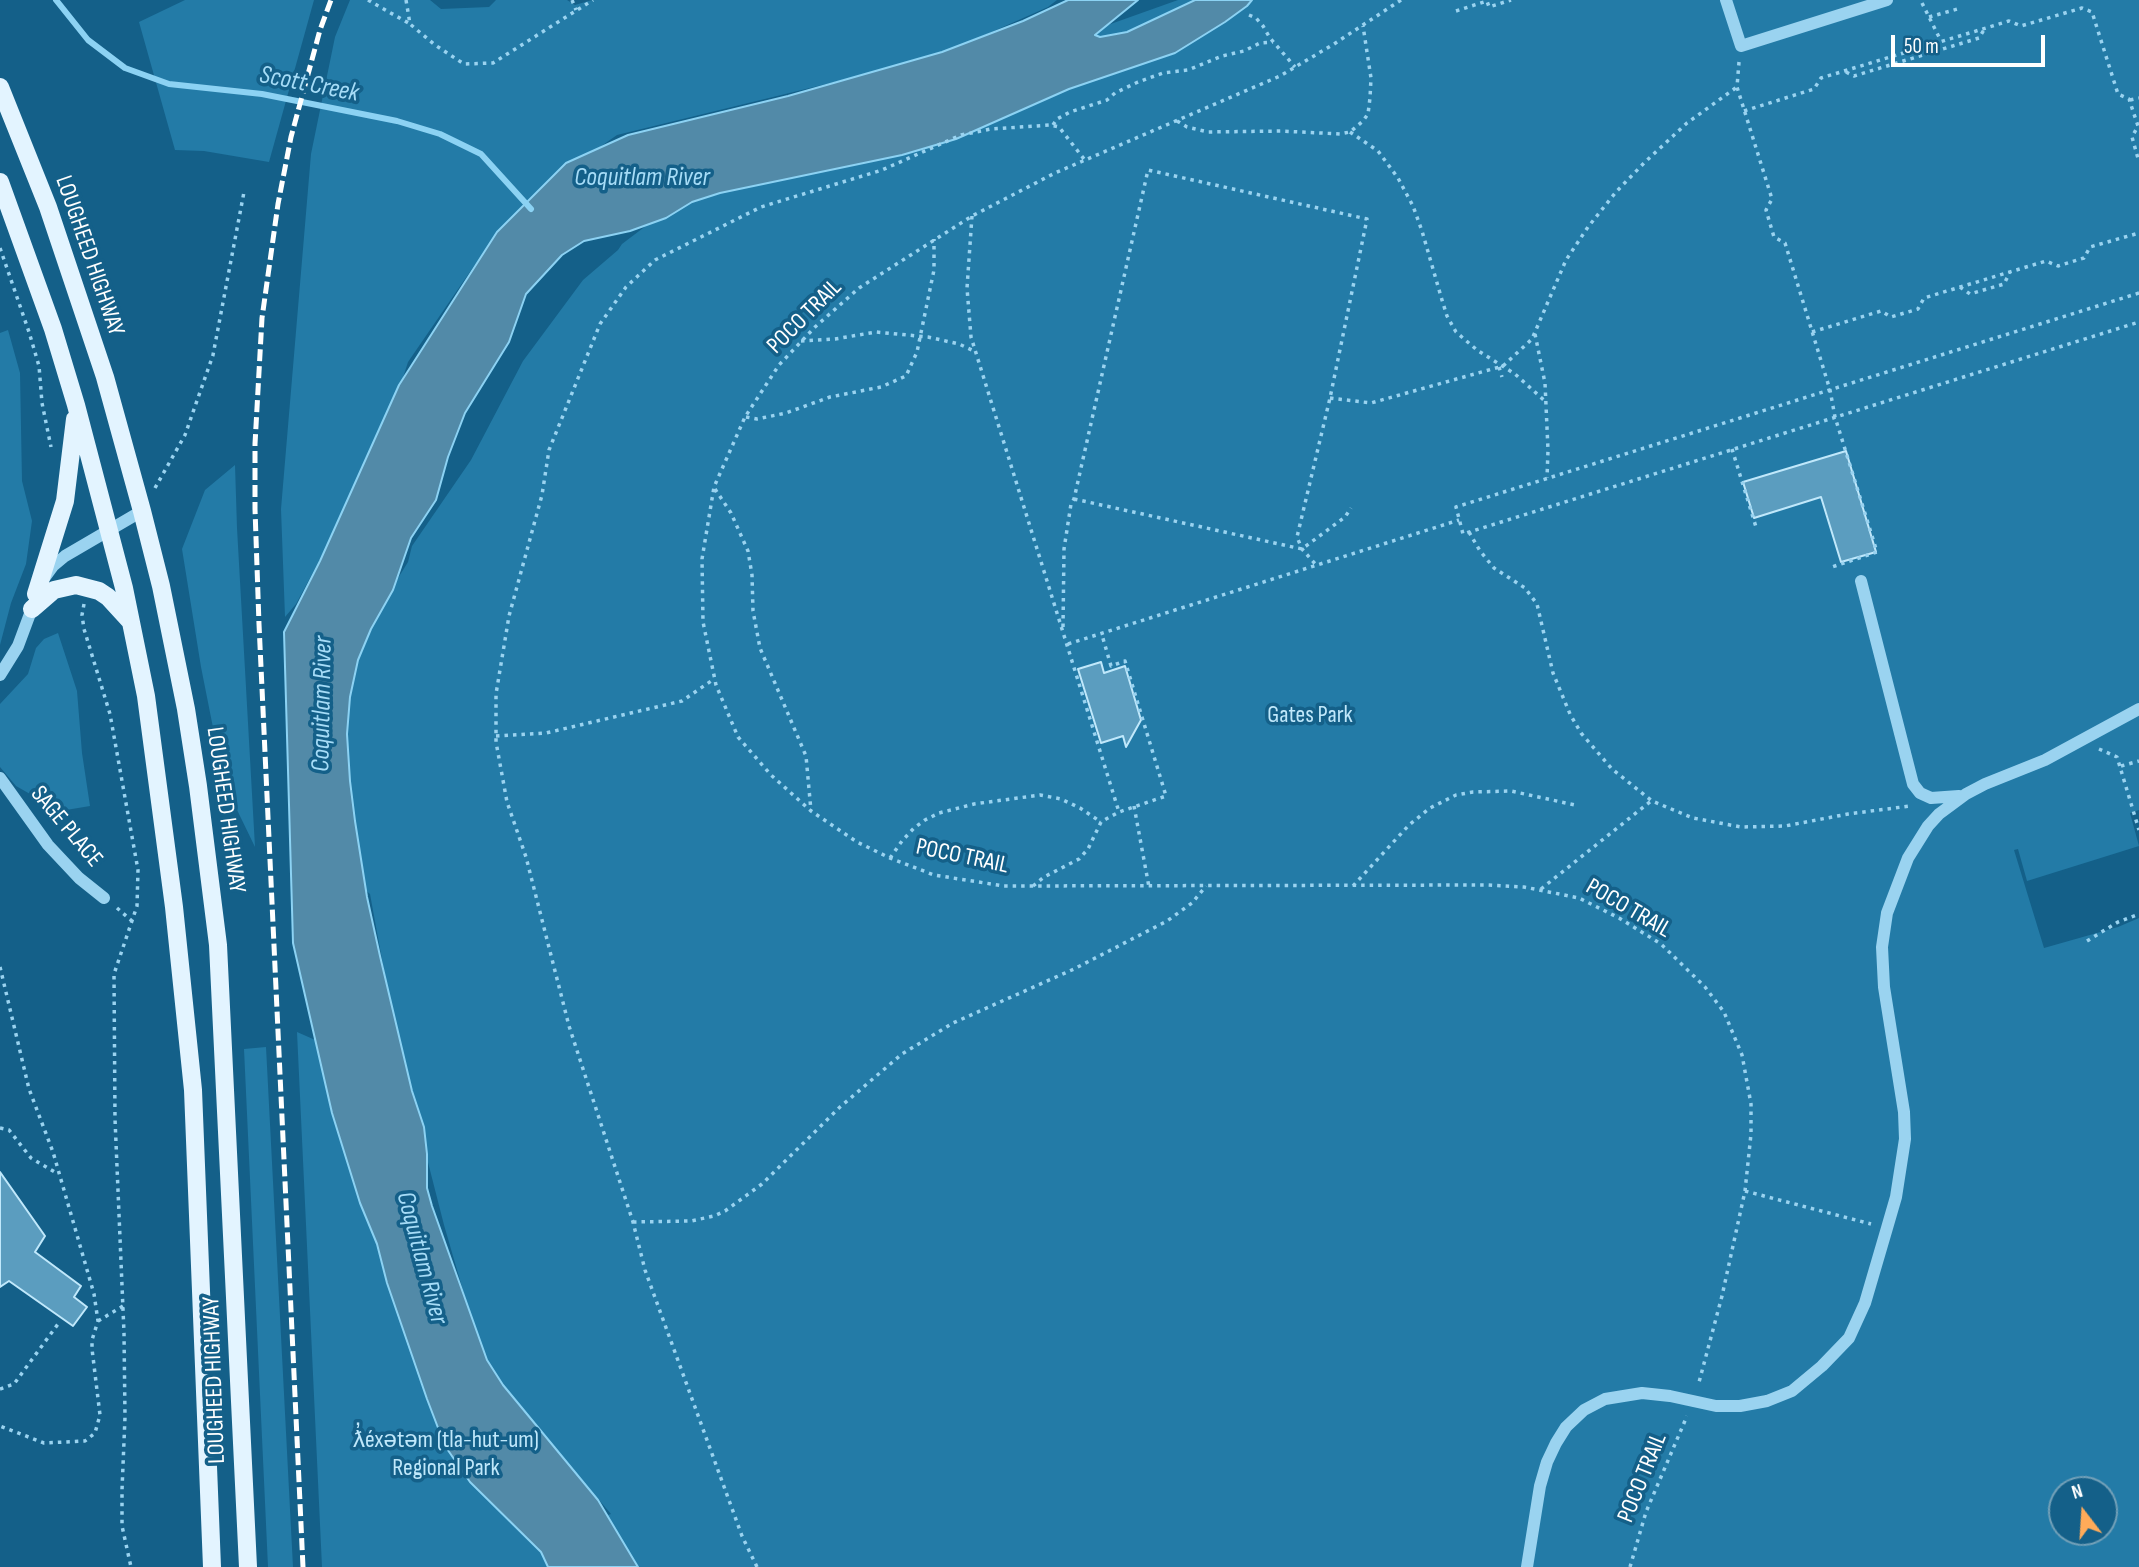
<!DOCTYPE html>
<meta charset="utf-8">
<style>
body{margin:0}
#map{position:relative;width:2139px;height:1567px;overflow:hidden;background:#146089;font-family:"Sofia Sans Condensed",sans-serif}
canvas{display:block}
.north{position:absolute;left:2048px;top:1476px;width:70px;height:70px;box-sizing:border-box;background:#146089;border:2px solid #72a0b8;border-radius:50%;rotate:343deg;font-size:19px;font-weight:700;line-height:28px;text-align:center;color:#fff}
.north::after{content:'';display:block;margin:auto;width:24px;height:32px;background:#ffab59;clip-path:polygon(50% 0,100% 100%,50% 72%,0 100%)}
.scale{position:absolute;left:1891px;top:35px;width:154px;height:32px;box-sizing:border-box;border:4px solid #fff;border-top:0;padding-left:9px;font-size:21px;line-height:24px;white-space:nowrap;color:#fff;-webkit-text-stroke:5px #146089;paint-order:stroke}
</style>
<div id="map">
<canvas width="2139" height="1567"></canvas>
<div class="north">N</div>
<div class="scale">50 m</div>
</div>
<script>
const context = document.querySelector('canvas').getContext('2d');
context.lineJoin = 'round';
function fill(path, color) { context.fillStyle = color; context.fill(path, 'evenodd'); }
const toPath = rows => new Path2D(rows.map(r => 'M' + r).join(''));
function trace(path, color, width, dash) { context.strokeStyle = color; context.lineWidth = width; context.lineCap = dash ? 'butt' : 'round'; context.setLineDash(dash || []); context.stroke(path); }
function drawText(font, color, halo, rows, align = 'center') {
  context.font = font + ' "Sofia Sans Condensed",sans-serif'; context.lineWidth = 7; context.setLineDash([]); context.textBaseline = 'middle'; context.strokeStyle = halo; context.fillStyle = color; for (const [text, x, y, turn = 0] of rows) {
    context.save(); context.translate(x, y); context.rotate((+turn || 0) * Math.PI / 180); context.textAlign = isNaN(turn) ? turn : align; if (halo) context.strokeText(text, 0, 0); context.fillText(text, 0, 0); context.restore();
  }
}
fill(toPath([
 [185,0,314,0,269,162,204,151,175,150,139,22],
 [350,0,430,0,441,9,489,7,496,0,567,0,575,5,592,0,1057,0,1048,7,933,58,617,135,540,189,476,263,408,362,382,444,296,604,285,617,281,509,311,154,335,37],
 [1178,0,2139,0,2139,810,2130,813,2139,846,2027,881,2018,849,2014,850,2044,948,2118,927,2139,918,2139,1567,561,1567,554,1548,560,1567,322,1567,297,1032,329,1046,319,835,336,863,349,807,346,796,343,714,356,662,387,596,408,562,412,546,471,460,523,361,583,280,618,250,622,244,655,219,746,154],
 [335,864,370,894,397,1041,444,1225,471,1318,459,1297,434,1231,409,1134,377,1074,370,1051,348,956],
 [555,1448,611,1514,549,1534,530,1506,579,1490],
 [2062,1490,2104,1490,2104,1532,2062,1532],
 [8,330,20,373,22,481,32,521,26,564,11,603,0,645,0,333],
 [235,465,237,528,255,847,224,783,201,667,182,549,205,490],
 [58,633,77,691,82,753,90,806,60,811,16,786,0,767,0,704,28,674,36,648,44,639],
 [266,1047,293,1567,268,1567,244,1049]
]), '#237ba7');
const water = toPath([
 [1068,0,1138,0,1095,35,1100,37,1127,32,1195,0,1252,0,1247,6,1225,22,1175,53,1069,89,956,139,902,155,720,193,692,202,666,218,630,231,584,241,562,255,526,294,509,342,465,413,448,457,436,500,411,538,393,590,371,629,358,660,350,697,347,734,350,781,355,821,367,897,380,956,412,1091,424,1127,427,1154,427,1188,432,1206,487,1360,503,1385,598,1500,638,1567,548,1567,541,1552,470,1482,445,1446,427,1399,387,1283,377,1244,360,1203,332,1113,293,943,284,632,320,561,399,385,497,232,566,163,628,135,788,96,942,52,1023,21,1068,0]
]);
fill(water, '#528aa8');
trace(water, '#8cd2f3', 2);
trace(toPath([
 [56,0,88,40,125,68,169,84,262,94,397,121,440,134,481,154,531,209]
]), '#8cd2f3', 6);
const building = toPath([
 [1846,451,1876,552,1841,562,1821,497,1754,518,1743,482,1846,451],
 [1101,662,1104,673,1125,666,1141,720,1126,747,1123,736,1101,743,1078,669,1101,662],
 [0,1172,45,1236,35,1252,81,1286,74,1297,87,1307,73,1326,9,1281,0,1287,0,1172]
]);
fill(building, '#5b9dbf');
trace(building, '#c0e8fb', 2);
trace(toPath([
 [368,0,410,24],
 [406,0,410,24,435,45,464,64,493,63,593,0],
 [572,0,576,10],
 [1401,0,1334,44,1280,76,1055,173,972,216,859,288,815,327,779,365,745,417,714,487,702,559,703,622,716,685,738,737,771,775,811,811,857,842,890,858,934,875,1004,886,1488,885,1524,887,1579,898,1619,918,1661,944,1705,987,1724,1012,1742,1055,1751,1104,1751,1134,1745,1191,1722,1296,1698,1386],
 [1922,3,1941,41],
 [1456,11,1487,1,1489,7,1511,0],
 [1249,15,1256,18,1263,26,1270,38,1295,67],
 [1929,17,1961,8],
 [1739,62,1737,87,1772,199,1766,210,1774,237,1785,243,1830,390,1835,417,1877,552,1832,567],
 [1846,72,1854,76,1979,38,1985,28],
 [2130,100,2139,98],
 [1744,111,1814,89,1821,78,2009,21,2021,26,2082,8,2092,12,2118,94,2129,99,2138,126,2132,137,2139,162],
 [1177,121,1187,127,1208,132,1281,131,1340,134,1350,132,1363,121,1368,114,1370,98,1371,78,1363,26],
 [1053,125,1057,119,1070,112,1107,100,1115,93,1138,82,1163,73,1188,70,1222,56,1244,51,1260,43,1273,42],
 [1350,132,1378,151,1398,178,1413,206,1422,231,1442,300,1447,316,1456,332,1477,350,1515,374,1546,402],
 [972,216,967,288,971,337,1119,812],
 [0,248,29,332,39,366,42,403,51,447],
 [1960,287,1970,294,2004,284,2010,272],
 [2139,293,1456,507,1463,534,2139,322],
 [1812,332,1881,311,1891,317,1918,309,1924,298,2046,261,2058,266,2084,258,2090,247,2139,233],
 [1535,334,1545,383,1548,450,1547,478],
 [801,341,835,339,876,332,928,337,959,344,974,351],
 [1499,367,1502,377],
 [1330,398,1371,403,1503,366,1532,339,1566,260,1588,227,1616,192,1644,163,1687,123,1737,87],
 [746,417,757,419,786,413,830,397,881,387,906,376,917,352,934,270,934,239],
 [1732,449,1756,527],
 [155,488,185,435,213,355,244,192],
 [715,489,731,513,748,551,752,575,753,611,760,648,806,756,811,811],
 [1074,499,1302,549,1345,517,1351,508],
 [1469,532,1480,551,1494,568,1525,588,1537,604,1553,673,1570,714,1581,733,1612,769,1652,801,1693,818,1741,827,1785,826,1848,814,1910,806],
 [84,604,82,615,84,629,110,714,138,870,137,906,114,974,115,1119,124,1333,125,1417,122,1490,122,1526,131,1567],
 [1063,627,1064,549,1071,504,1074,499,1148,170,1367,219,1330,398,1297,537,1302,549,1317,566],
 [1068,644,1459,520],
 [496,736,546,733,682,701,714,679],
 [2099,749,2117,757,2139,830],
 [2121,766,2139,761],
 [1134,806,1149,887],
 [890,858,902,841,914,828,925,820,939,813,974,804,1040,795,1061,799,1080,808,1101,822],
 [1033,886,1044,877,1079,859,1088,849,1101,822,1106,819,1119,812,1166,796,1125,661,1111,666,1102,635],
 [1353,886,1409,825,1430,808,1456,795,1473,792,1511,791,1575,805],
 [1541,889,1651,801],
 [117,908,132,921],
 [2087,941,2118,922,2139,914],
 [0,967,29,1089,53,1152,94,1294,98,1321,92,1340,92,1349,100,1415,95,1433,85,1441,44,1443,0,1426],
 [0,1128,9,1130,31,1158,58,1174],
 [1745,1191,1871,1224],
 [633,1222,691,1221,714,1216,725,1211,762,1184,840,1107,902,1054,953,1023,1074,969,1167,921,1192,903,1206,886],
 [98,1321,123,1306],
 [0,1389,14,1384,58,1324],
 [757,1567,742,1536,645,1270,633,1222,569,1026,526,857,507,802,496,742,496,694,509,616,542,495,549,450,600,324,626,287,655,260,761,207,882,170,961,135,991,129,1050,125,1059,127,1084,159],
 [1630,1567,1646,1512,1687,1416]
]), '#9ad3f0', 3.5, [3.5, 5]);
trace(toPath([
 [1726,0,1741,46,1887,0],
 [45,577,53,566,65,556,142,511],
 [1861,581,1913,784,1920,793,1931,798,1959,796],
 [0,675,18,646,34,603],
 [0,778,48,845,79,878,104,898],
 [1527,1567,1540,1486,1547,1462,1556,1443,1566,1427,1584,1410,1605,1399,1642,1393,1670,1396,1716,1406,1740,1406,1767,1401,1792,1391,1822,1366,1849,1338,1865,1303,1887,1228,1896,1197,1905,1139,1904,1112,1884,987,1882,947,1887,913,1908,858,1928,826,1939,814,1966,794,1985,784,2045,760,2139,709]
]), '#9ad3f0', 12);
trace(toPath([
 [0,87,48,207,105,377,142,511,161,586,186,709,198,786,218,945,248,1567],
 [0,182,53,329,76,405,124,588,146,696,174,907,193,1090,212,1567],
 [36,594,65,501,75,419],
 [32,609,54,590,76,585,99,591,108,597,130,621]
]), '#e3f4ff', 18);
trace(toPath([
 [303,1567,259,624,255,509,255,444,262,318,278,204,291,137,320,30,331,0]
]), '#fff', 5, [12, 5]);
drawText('24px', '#fff', '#146089', [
 ["LOUGHEED HIGHWAY",89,256,71],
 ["POCO TRAIL",805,317,-45],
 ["LOUGHEED HIGHWAY",225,810,82],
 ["SAGE PLACE",66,827,50],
 ["POCO TRAIL",962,857,12],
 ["POCO TRAIL",1628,909,30],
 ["LOUGHEED HIGHWAY",215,1380,-92],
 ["POCO TRAIL",1643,1478,-68]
]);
drawText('24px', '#c0e8fb', '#146089', [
 ["Gates Park",1310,716],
 ["ƛ̓éxətəm (tla-hut-um)",446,1441],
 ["Regional Park",446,1469]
]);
drawText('italic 26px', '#a6dcf7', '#146089', [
 ["Scott Creek",309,85,11],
 ["Coquitlam River",642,178],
 ["Coquitlam River",323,704,-89],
 ["Coquitlam River",421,1258,75]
]);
</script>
